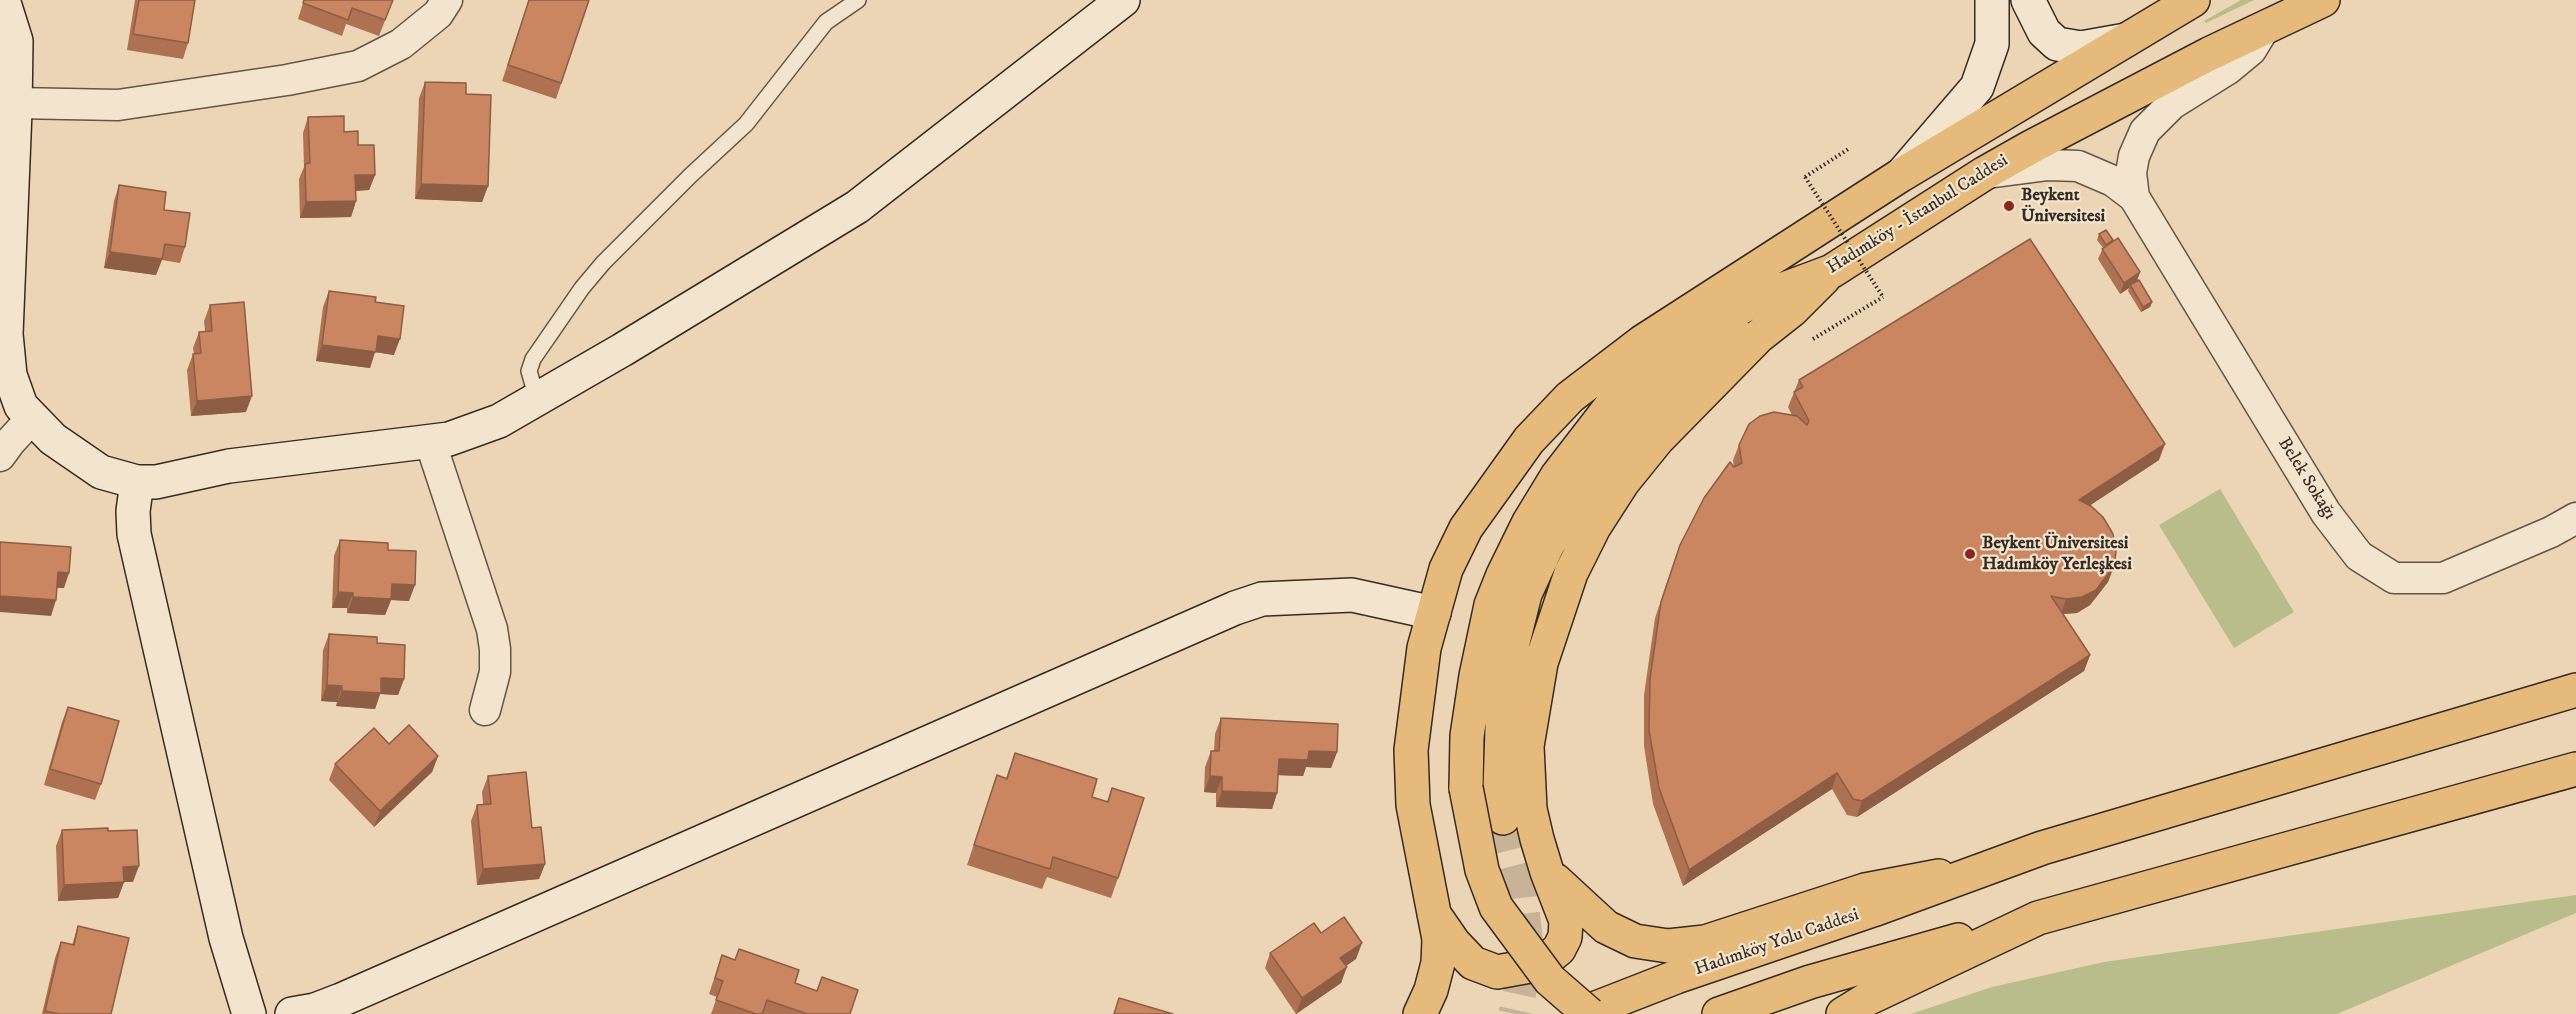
<!DOCTYPE html>
<meta charset="utf-8">
<style>
body{margin:0}
canvas{display:block;background:#ecd5b4}
</style>
<canvas width="2576" height="1014"></canvas>
<script>
const context = document.querySelector('canvas').getContext('2d');
context.lineJoin = 'round';
function fill(path, color) { context.fillStyle = color; context.fill(path, 'evenodd'); }
const toPath = rows => new Path2D(rows.map(r => 'M' + r).join(''));
function trace(path, color, width, dash) { context.strokeStyle = color; context.lineWidth = width; context.lineCap = dash ? 'butt' : 'round'; context.setLineDash(dash || []); context.stroke(path); }
function drawText(font, color, halo, rows, align = 'center') {
  context.font = font + ' "IM FELL DW Pica",serif'; context.lineWidth = 4.5; context.setLineDash([]); context.textBaseline = 'middle'; context.strokeStyle = halo; context.fillStyle = color; for (const [text, x, y, turn = 0] of rows) {
    context.save(); context.translate(x, y); context.rotate((+turn || 0) * Math.PI / 180); context.textAlign = isNaN(turn) ? turn : align; if (halo) context.strokeText(text, 0, 0); context.fillText(text, 0, 0); context.restore();
  }
}
fill(toPath([
 [2241,0,2254,0,2206,23,2204,21],
 [2220,489,2294,612,2234,648,2159,525],
 [2576,895,2576,913,2337,1014,1911,1014,1992,987,2104,962]
]), '#b9bd8c');
trace(toPath([
 [1503,818,1520,884,1528,954,1515,1014]
]), '#c8b397', 33, [33, 16]);
const lane = toPath([
 [537,399,529,371,533,359,582,288,603,263,691,175,746,124,826,22,858,0]
]);
const street = toPath([
 [15,103,118,105,287,80,358,66,401,44,438,14,447,0],
 [1987,173,2048,165,2078,166,2113,181,2134,197,2326,513,2359,556,2394,578,2443,578,2551,532,2576,518],
 [2134,197,2131,173,2134,156,2145,131,2172,104,2228,69,2251,50,2265,27],
 [430,441,492,629,495,649,495,672,485,710],
 [0,456,11,441,33,417]
]);
const secondary = toPath([
 [1,0,5,6,16,41,15,111,6,334,10,375,21,406,53,439,101,472,137,482,156,482,229,466,449,439,499,421,622,350,857,207,1123,0],
 [2028,0,2044,32,2057,44,2081,48,2126,40],
 [1904,172,1977,87,1992,44,1992,0],
 [137,482,133,511,134,534,226,938,249,1014],
 [292,1014,315,1010,341,1000,1235,608,1262,599,1352,595,1434,613]
]);
const primary = toPath([
 [1466,788,1467,736,1476,676,1491,605,1503,575,1529,522,1557,476,1611,406,1651,368,1689,338,1752,301,1832,271,1985,173,2031,147,2209,54,2323,0],
 [1503,818,1500,789,1503,699,1513,642,1525,594,1547,546,1572,502,1607,452,1639,417,1734,332],
 [1555,880,1606,927,1635,941,1668,946,1705,942,1865,890,1939,876],
 [1434,914,1454,943,1473,963,1497,972,1541,964,1559,949,1565,937,1566,921,1547,872,1537,839,1530,809,1527,746,1541,663,1571,573,1594,527,1623,482,1657,440,1759,336,1792,310,1824,278],
 [1420,1014,1431,990,1438,963,1439,939,1413,805,1411,750,1424,648,1446,569,1466,528,1529,440,1570,397,1642,342,1901,175,2193,0]
]);
const highway = toPath([
 [1581,1014,1676,977,1873,910,2042,848,2576,690],
 [1719,1014,1810,982,1958,940],
 [1843,1014,1869,998,2038,918,2576,769]
]);
trace(lane, '#645646', 18);
trace(street, '#645646', 33);
trace(secondary, '#362b22', 36);
trace(primary, '#362b22', 36);
trace(highway, '#362b22', 36);
trace(toPath([
 [1805,177,1850,148],
 [1813,339,1883,297]
]), '#362b22', 4, [1.5, 3]);
trace(lane, '#f3e4ce', 15);
trace(street, '#f3e4ce', 30);
trace(secondary, '#f3e4ce', 33);
trace(primary, '#e6ba7a', 33);
trace(highway, '#e6ba7a', 33);
const primaryBridge = toPath([
 [1466,788,1482,870,1496,907,1550,980,1589,1014]
]);
trace(primaryBridge, '#362b22', 36, []);
trace(toPath([
 [1805,177,1883,297]
]), '#362b22', 4, [1.5, 3]);
trace(primaryBridge, '#e6ba7a', 33);
fill(toPath([
 [135,0,195,0,188,43,183,59,127,50],
 [304,0,393,0,379,36,346,24,342,36,298,19],
 [529,0,589,0,556,99,502,81],
 [425,82,466,94,488,186,482,202,415,199,419,98],
 [308,117,344,132,358,145,375,175,369,190,356,191,356,201,351,217,300,218,299,179,304,167,303,133],
 [119,185,164,210,185,247,180,263,162,260,156,275,104,268,114,201],
 [2099,234,2113,240,2113,242,2140,272,2137,281,2152,302,2150,307,2141,312,2128,291,2129,288,2120,294,2098,259,2103,248,2097,240],
 [329,291,375,302,394,355,375,352,370,368,316,361,323,307],
 [210,305,246,412,191,416,187,370,193,354,194,354,193,348,199,332,205,331,204,321],
 [1799,380,2159,460,2090,505,2114,566,2108,582,2090,605,2077,613,2063,614,2090,655,2084,671,1857,817,1847,815,1832,789,1683,886,1653,804,1644,746,1644,695,1655,618,1680,545,1734,467,1733,460,1739,445,1792,415,1788,407],
 [340,540,388,550,409,601,391,600,385,615,347,613,347,608,332,608,334,556],
 [329,634,377,643,404,679,398,695,380,694,375,709,336,706,337,702,321,701,323,650],
 [68,707,101,784,95,800,44,785,62,722],
 [1221,718,1337,752,1331,768,1306,767,1303,776,1278,775,1277,793,1272,809,1216,807,1216,793,1204,792,1205,767,1211,751,1214,751,1215,734],
 [389,744,438,756,432,772,374,827,329,780,335,764],
 [1015,753,1092,797,1107,802,1112,788,1118,878,1111,898,1047,877,1042,889,967,865,997,775,1006,778],
 [488,776,532,828,545,864,539,879,477,885,471,821,477,805,483,804,482,792],
 [62,830,108,831,133,882,124,882,118,898,58,901,56,846],
 [78,926,111,1014,42,1014,55,958,61,942,72,945],
 [1321,933,1356,959,1346,966,1341,983,1296,1014,1265,968,1270,953],
 [722,955,795,983,850,1014,711,1014,717,997,709,994]
]), '#ae7253');
fill(toPath([
 [355,175,375,175,369,190,350,191],
 [421,184,488,186,482,202,415,199],
 [356,201,351,217,300,218,306,202],
 [110,252,162,259,156,275,104,268],
 [2140,272,2136,283,2130,285,2129,288,2120,294,2124,283],
 [2152,302,2150,307,2141,312,2143,307],
 [378,336,400,339,394,355,375,352,370,368,316,361,322,345],
 [252,396,246,412,191,416,197,401],
 [2165,444,2159,460,2074,516,2079,500],
 [2114,566,2108,582,2090,605,2077,613,2061,614,2066,599],
 [58,572,69,573,64,588,53,588],
 [392,584,415,585,409,601,391,600,385,615,347,613,353,597],
 [338,592,353,593,347,608,332,608],
 [0,596,56,600,51,616,0,612],
 [2090,655,2084,671,1857,817,1862,801],
 [381,678,404,679,398,695,380,694,375,709,336,706,342,691],
 [327,685,342,686,337,702,321,701],
 [1309,751,1337,752,1331,768,1306,767,1303,776,1273,775,1279,759],
 [438,756,432,772,374,827,380,811],
 [1837,773,1832,789,1683,886,1689,870],
 [1210,776,1222,777,1216,793,1204,792],
 [1222,791,1277,793,1272,809,1216,807],
 [545,864,539,879,477,885,483,869],
 [139,866,133,882,117,882,123,867],
 [124,882,118,898,58,901,64,885],
 [1362,943,1356,959,1334,974,1340,958],
 [1347,967,1341,983,1296,1014,1302,998]
]), '#8d5d44');
const building = toPath([
 [139,0,195,0,188,43,133,34,139,0],
 [304,0,393,0,385,20,352,8,348,20,303,3,304,0],
 [529,0,589,0,561,83,508,65,529,0],
 [425,82,466,83,466,94,491,95,488,186,421,184,425,82],
 [344,116,344,132,358,131,358,145,374,145,375,175,355,175,356,201,306,202,305,164,310,163,308,117,344,116],
 [119,185,166,192,164,210,190,213,185,247,165,244,162,259,110,252,119,185],
 [2106,230,2113,240,2106,245,2099,234,2106,230],
 [2118,238,2140,272,2124,283,2102,249,2118,238],
 [2030,239,2165,444,2079,500,2091,506,2103,517,2113,534,2116,552,2114,566,2096,590,2082,597,2066,599,2051,596,2090,655,1862,801,1853,799,1837,773,1689,870,1659,788,1649,730,1650,679,1661,602,1680,545,1704,498,1730,462,1734,467,1742,463,1739,445,1749,424,1760,416,1774,412,1797,416,1807,425,1809,421,1794,392,1803,387,1799,380,2030,239],
 [2139,280,2152,302,2143,307,2130,285,2139,280],
 [329,291,376,297,375,302,404,306,400,339,378,336,376,352,322,345,329,291],
 [244,302,252,396,197,401,193,354,201,353,199,332,212,331,210,305,244,302],
 [340,540,388,543,388,550,416,551,415,585,392,584,391,599,353,597,353,593,338,592,340,540],
 [0,542,71,547,69,573,58,572,56,600,0,596,0,542],
 [329,634,377,637,377,643,405,645,404,679,381,678,381,693,342,691,342,686,327,685,329,634],
 [68,707,119,721,101,784,50,769,68,707],
 [1221,718,1338,724,1337,752,1309,751,1308,760,1279,759,1277,793,1222,791,1222,777,1210,776,1211,751,1219,751,1221,718],
 [409,725,438,756,380,811,335,764,374,728,389,744,409,725],
 [1015,753,1097,779,1092,797,1108,802,1112,788,1144,798,1118,878,1053,857,1050,869,974,845,997,775,1007,779,1015,753],
 [526,772,532,828,541,827,545,864,483,869,477,805,491,804,488,776,526,772],
 [108,828,108,831,137,830,139,866,123,867,124,882,64,885,62,830,108,828],
 [1344,917,1362,943,1340,958,1347,967,1302,998,1270,953,1314,923,1321,933,1344,917],
 [78,926,129,938,111,1014,59,1014,45,1011,61,942,74,945,78,926],
 [739,949,799,970,795,983,817,991,822,977,858,990,850,1014,807,1014,767,1000,762,1014,756,1014,716,1000,723,981,715,978,722,955,735,960,739,949],
 [1119,998,1173,1014,1114,1014,1119,998]
]);
fill(building, '#ca8561');
trace(building, '#8d5d44', 1.5);
for (const [x, y, r, color] of [
 [2009,206,6,"#8f2418"],
 [1970,554,6,"#8f2418"]
]) { const dot = new Path2D(); dot.arc(x, y, r, 0, 2 * Math.PI); context.fillStyle = color; context.fill(dot); trace(dot, '#f3e4ce', 2); }
drawText('bold 18px', '#362b22', '#f3e4ce', [
 ["Beykent",2021,196],
 ["Üniversitesi",2021,217],
 ["Beykent Üniversitesi",1982,544],
 ["Hadımköy Yerleşkesi",1982,565]
], 'left');
drawText('18px', '#362b22', '#f3e4ce', [
 ["Hadımköy - İstanbul Caddesi",1918,215,-32],
 ["Belek Sokağı",2306,479,58],
 ["Hadımköy Yolu Caddesi",1777,943,-19]
]);
</script>
